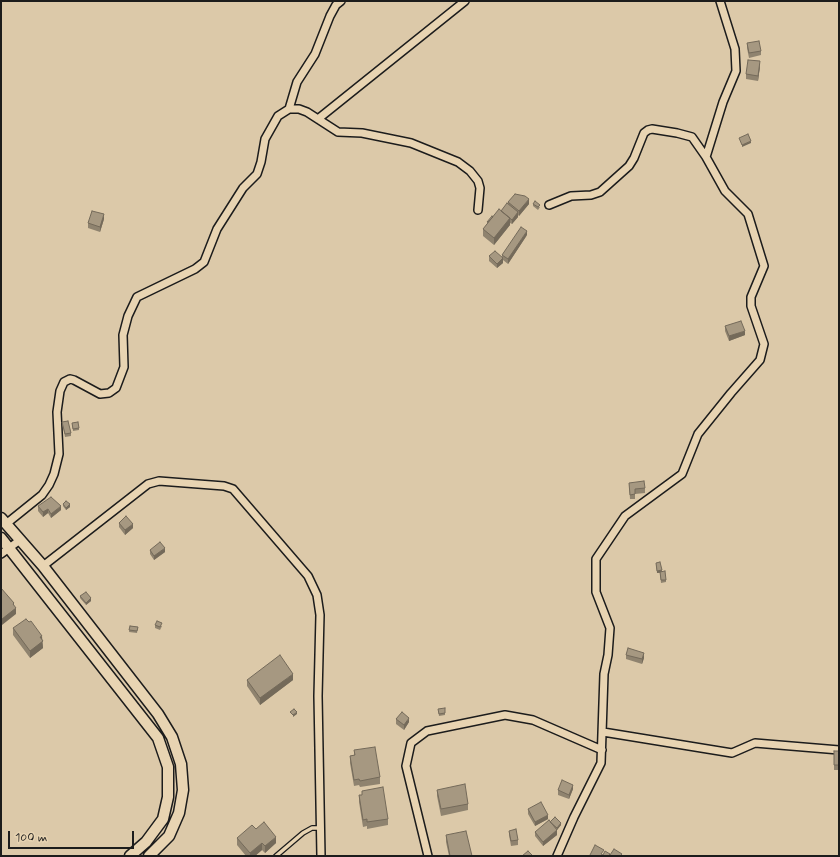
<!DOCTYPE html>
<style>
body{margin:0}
#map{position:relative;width:840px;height:857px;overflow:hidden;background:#dcc9a9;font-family:Mynerve,sans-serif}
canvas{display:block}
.frame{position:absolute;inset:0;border:2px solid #1c1c1c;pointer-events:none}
.scale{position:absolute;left:8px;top:831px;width:126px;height:18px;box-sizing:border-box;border:2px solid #1c1c1c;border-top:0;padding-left:5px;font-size:12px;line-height:14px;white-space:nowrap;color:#1c1c1c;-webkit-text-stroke:3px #e8d4b2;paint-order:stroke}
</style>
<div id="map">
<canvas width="840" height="857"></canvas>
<div class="frame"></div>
<div class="scale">100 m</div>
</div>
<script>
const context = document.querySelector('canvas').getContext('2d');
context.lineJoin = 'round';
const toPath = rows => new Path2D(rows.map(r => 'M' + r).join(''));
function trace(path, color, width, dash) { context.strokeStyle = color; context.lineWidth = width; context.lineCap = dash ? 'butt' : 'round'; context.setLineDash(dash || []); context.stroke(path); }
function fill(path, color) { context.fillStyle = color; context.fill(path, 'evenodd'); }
const lane = toPath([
 [276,856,303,833,312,828,320,828]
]);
const street = toPath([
 [289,109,297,82,315,54,330,16,336,5,341,1],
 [318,119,465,1],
 [549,205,571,196,591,195,600,192,629,166,634,158,644,133,648,130,652,129,677,133,692,137,706,157],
 [6,524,42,495,49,485,54,474,59,454,57,412,60,391,64,382,70,379,74,380,100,394,109,393,116,388,124,367,123,335,128,316,137,297,195,269,204,262,217,229,243,188,257,174,261,162,265,139,278,116,289,109,299,109,307,112,338,132,362,133,411,143,458,162,470,171,478,181,480,188,478,210],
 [1,554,20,540],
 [43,566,148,484,159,481,224,486,233,489,308,576,317,595,320,615,318,696,321,856],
 [603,732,732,753,755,743,839,750],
 [428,856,406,766,411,743,427,731,505,715,533,720,602,750],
 [557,856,574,817,601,763,604,674,608,655,610,628,596,592,596,559,625,516,682,474,698,434,731,393,760,360,764,344,751,306,751,297,764,266,748,214,725,191,706,157,723,102,736,71,735,49,720,1]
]);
const secondary = toPath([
 [1,518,43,566,158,714,172,737,181,764,183,790,179,813,169,836,149,856],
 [1,538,158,738,168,767,168,797,163,819,146,842,130,856]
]);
trace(lane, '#1c1c1c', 6);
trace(street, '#1c1c1c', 10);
trace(secondary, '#1c1c1c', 13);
trace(lane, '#e8d4b2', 3.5);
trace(street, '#e8d4b2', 7);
trace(secondary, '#e8d4b2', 10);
fill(toPath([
 [747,43,761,51,761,55,749,58,747,48],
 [760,66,758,81,746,79,746,74],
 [508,202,529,204,519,216,518,215,518,217,512,224,510,223,510,225,494,245,483,236,483,229,487,224,487,222,501,211,508,204],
 [533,204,540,207,538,210,533,206],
 [104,219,100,232,88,228,88,223],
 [527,235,508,264,503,260,503,263,497,268,489,261,489,256,502,257,502,255],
 [725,326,745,335,729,341,725,331],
 [62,422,71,433,71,436,65,437],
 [72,423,79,428,79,430,73,431],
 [629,483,645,488,645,493,635,494,635,499,630,499],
 [63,504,70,507,66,510,63,506],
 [38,506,61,510,51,518,48,513,43,517,38,511],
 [119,523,133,528,125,535,119,527],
 [150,550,165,552,154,560,150,554],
 [656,563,662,572,666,580,666,582,661,583,660,573,657,573],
 [80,596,91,601,86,605,80,598],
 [155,625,162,626,160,630,155,628],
 [130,626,138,627,137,633,129,632],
 [13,628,42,640,43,648,30,658,13,635],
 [626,655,644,658,642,664,626,659],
 [247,680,293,680,260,705,247,686],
 [438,709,445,713,445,715,439,716],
 [396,719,409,722,404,730,396,724],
 [354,750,380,777,380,784,360,787,359,785,354,786,350,763,350,756,354,755],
 [834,751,839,751,839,770,834,770],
 [573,789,569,799,558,795,558,790],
 [437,790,468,804,468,810,441,816,437,796],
 [362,791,388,819,388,825,367,829,367,826,363,827,359,802,359,795,362,795],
 [528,809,548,819,535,826,528,814],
 [550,822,561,825,557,830,557,835,543,846,535,836,535,832],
 [256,829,276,843,265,853,262,850,255,856,246,856,237,845,237,838],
 [509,831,518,840,518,845,511,846,509,835],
 [446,835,472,856,449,856,446,842]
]), '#8f836f');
fill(toPath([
 [760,61,760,66,758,81,758,76],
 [751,141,751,143,742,147,742,145],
 [529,199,529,204,519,216,519,211],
 [518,212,518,217,512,224,512,220],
 [104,214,104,219,100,232,100,227],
 [510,218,510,225,494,245,494,238],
 [527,231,527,235,508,264,508,259],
 [503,258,503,263,497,268,497,264],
 [745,331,745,335,729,341,729,336],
 [70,504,70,507,66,510,66,508],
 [61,506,61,510,51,518,51,514],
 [48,509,48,513,43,517,43,512],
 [133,524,133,528,125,535,125,530],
 [165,548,165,552,154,560,154,556],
 [662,570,662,572,657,573,657,571],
 [91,598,91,601,86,605,86,603],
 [14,603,14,609,16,608,16,614,2,625,2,619],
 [42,636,43,648,30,658,30,651,40,637],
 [644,653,644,658,642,664,642,659],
 [293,674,293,680,260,705,260,698],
 [297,712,297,714,293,717,293,715],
 [409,718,409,722,404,730,404,725],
 [573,785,573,789,569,799,569,795],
 [548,815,548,819,535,826,535,822],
 [561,823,561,825,557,830,557,828],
 [557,830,557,835,543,846,543,842],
 [276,837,276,843,265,853,265,846],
 [262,843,262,850,255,856,250,856,250,853]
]), '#746a5a');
const building = toPath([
 [759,41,761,51,749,53,747,43,759,41],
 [748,60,760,61,758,76,746,74,748,60],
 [748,134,751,141,742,145,739,138,748,134],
 [515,194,525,196,529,199,519,211,508,202,515,194],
 [535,201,540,205,538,207,533,204,535,201],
 [507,203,518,212,512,220,501,211,507,203],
 [499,209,510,218,494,238,483,229,499,209],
 [92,211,104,214,100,227,88,223,92,211],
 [492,216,493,217,488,222,487,222,492,216],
 [521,227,527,231,508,259,502,255,521,227],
 [495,251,503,258,497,264,489,256,495,251],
 [741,321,745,331,729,336,725,326,741,321],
 [68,421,71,433,65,434,62,422,68,421],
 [78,422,79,428,73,429,72,423,78,422],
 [644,481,645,488,635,489,635,494,630,495,629,483,644,481],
 [51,497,61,506,51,514,48,509,43,512,38,506,51,497],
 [66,501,70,504,66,508,63,504,66,501],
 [126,516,133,524,125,530,119,523,126,516],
 [160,542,165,548,154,556,150,550,160,542],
 [660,562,662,570,657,571,656,563,660,562],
 [665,571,666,580,661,580,660,572,665,571],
 [1,588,14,603,13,604,16,608,2,619,1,618,1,588],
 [86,592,91,598,86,603,80,596,86,592],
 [26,619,29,622,31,621,42,636,40,637,43,641,30,651,13,628,26,619],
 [157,621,162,623,160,627,155,625,157,621],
 [130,626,138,627,137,631,129,630,130,626],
 [628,648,644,653,642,659,626,655,628,648],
 [280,655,293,674,260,698,247,680,280,655],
 [445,708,445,713,439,714,438,709,445,708],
 [294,709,297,712,293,715,290,712,294,709],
 [402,712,409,718,404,725,396,719,402,712],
 [375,747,380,777,360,781,359,779,354,780,350,756,355,755,354,750,375,747],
 [834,751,839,751,839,765,834,765,834,751],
 [562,780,573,785,569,795,558,790,562,780],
 [465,784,468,804,441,809,437,790,465,784],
 [383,787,388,819,367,822,367,819,363,820,359,795,362,795,362,791,383,787],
 [541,802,548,815,535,822,528,809,541,802],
 [555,817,561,823,557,828,550,822,555,817],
 [549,820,557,830,543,842,535,832,549,820],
 [264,822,276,837,265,846,262,843,250,853,237,838,252,825,256,829,264,822],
 [516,829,518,840,511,841,509,831,516,829],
 [466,831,472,856,450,856,446,835,466,831],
 [595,845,604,850,601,854,603,855,605,851,610,854,608,856,591,856,590,855,595,845],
 [614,849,622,854,620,856,612,856,610,855,614,849],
 [528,851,533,856,522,856,528,851]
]);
fill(building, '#a69881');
trace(building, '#746a5a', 1);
</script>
